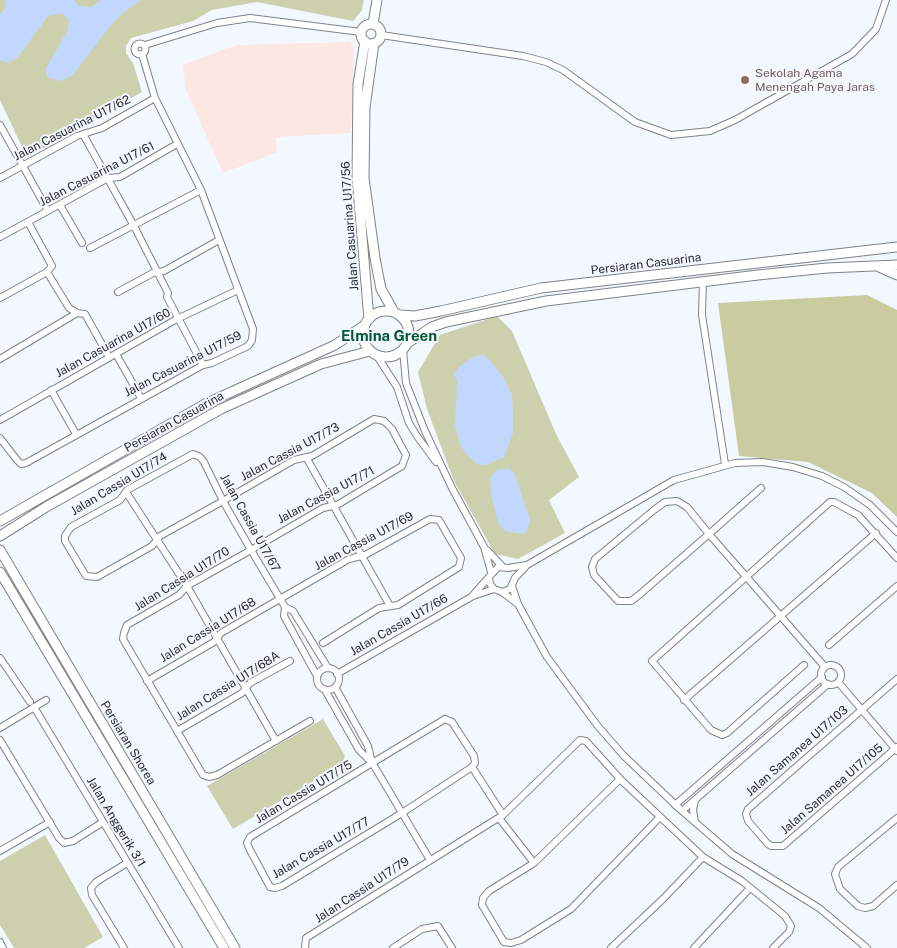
<!DOCTYPE html>
<style>
body{margin:0}
canvas{display:block;background:#f3f7ff}
</style>
<canvas width="897" height="948"></canvas>
<script>
const context = document.querySelector('canvas').getContext('2d');
context.lineJoin = 'round';
function fill(path, color) { context.fillStyle = color; context.fill(path, 'evenodd'); }
const toPath = rows => new Path2D(rows.map(r => 'M' + r).join(''));
function trace(path, color, width, dash) { context.strokeStyle = color; context.lineWidth = width; context.lineCap = dash ? 'butt' : 'round'; context.setLineDash(dash || []); context.stroke(path); }
function drawText(font, color, halo, rows, align = 'center') {
  context.font = font + ' "Public Sans",sans-serif'; context.lineWidth = 4; context.setLineDash([]); context.textBaseline = 'middle'; context.strokeStyle = halo; context.fillStyle = color; for (const [text, x, y, turn = 0] of rows) {
    context.save(); context.translate(x, y); context.rotate((+turn || 0) * Math.PI / 180); context.textAlign = isNaN(turn) ? turn : align; if (halo) context.strokeText(text, 0, 0); context.fillText(text, 0, 0); context.restore();
  }
}
fill(toPath([
 [350,42,354,47,351,133,276,137,277,152,223,173,186,90,183,65,237,45]
]), '#fce7e2');
fill(toPath([
 [0,0,364,0,362,10,353,21,257,2,212,10,193,21,131,38,126,46,126,53,133,63,142,92,30,156,22,147,0,100],
 [497,316,512,331,556,434,579,477,549,500,565,533,518,559,495,554,454,481,427,409,418,372,440,335],
 [323,719,345,756,342,764,233,829,207,786],
 [45,835,103,937,84,948,14,948,0,925,0,861]
]), '#cdd0ad');
fill(toPath([
 [867,295,897,310,897,517,872,493,808,462,739,456,718,303]
]), '#c8cc9f');
fill(toPath([
 [5,0,74,0,79,6,91,7,101,0,142,0,124,12,110,26,73,75,60,81,47,77,46,68,68,30,69,20,62,13,48,16,18,57,8,63,0,60,0,15,6,7],
 [484,355,492,363,503,377,512,395,513,411,513,433,504,457,487,465,477,464,466,454,460,444,455,426,457,381,454,374,460,366,475,356],
 [508,468,514,472,530,520,527,531,522,534,505,531,498,523,491,494,490,479,497,470]
]), '#c1d7fe');
const street = toPath([
 [381,35,523,56,546,62,563,70,635,122,671,135,710,131,735,120,852,54,876,29,886,0],
 '134.5 49a5.5 5.5 0 1 1 11 0a5.5 5.5 0 1 1-11 0Z',
 [145,45,217,23,250,18,361,32],
 [0,125,48,211],
 [83,134,134,226,168,293,167,297,203,365],
 [0,178,77,136,102,128,155,98],
 [60,205,82,243],
 [28,222,52,266,47,272,69,308,77,313,85,314,109,357],
 [0,237,108,178,120,177,177,144],
 [90,248,201,190],
 [703,281,702,315,725,464],
 [118,292,153,273,164,271,219,240],
 [0,298,47,272],
 [403,350,406,383,425,431,452,488,484,547,491,572],
 [116,354,141,398],
 [377,356,397,387,409,423,417,436,436,462],
 [0,359,77,313],
 [51,390,76,434],
 [0,420,175,320,238,290],
 [0,438,17,460,21,464,26,463,203,365,212,363,248,346,252,340,253,329,201,190,155,98,142,54],
 [306,457,390,606],
 [761,488,709,534,639,595,631,601,618,601,594,575,592,567,595,559,654,510,665,502,677,501,687,507,709,534,825,667],
 [126,492,187,586,276,741],
 [487,550,502,566],
 [512,586,518,604,547,657,597,725,623,755,682,811,732,854,819,908,867,948],
 [502,592,510,589,515,578,527,565,674,480,735,463,763,462,793,467,822,476,844,487,870,505,897,532],
 [473,595,489,577],
 [518,604,502,592,494,589,490,584,489,577,498,567,508,568,527,565],
 [285,607,284,616,317,676],
 [829,645,897,586],
 [0,658,30,702],
 [804,665,727,733,722,735,711,730,652,661,830,502,834,502,858,515,897,558],
 '821 675a10 10 0 1 1 20 0a10 10 0 1 1-20 0Z',
 '317 679a11 11 0 1 1 22 0a11 11 0 1 1-22 0Z',
 [337,674,473,596,494,589],
 [897,679,748,809,746,814,748,821,767,843,771,846,783,846,897,747],
 [147,681,214,642,221,633,349,559,365,555,430,519,439,520,461,558,459,567,398,605,379,608,323,643],
 [838,682,897,751],
 [335,687,368,746,372,763],
 [325,690,359,750,373,764,430,860],
 [684,700,876,533],
 [34,707,179,948],
 [445,719,452,722,474,756,475,763,472,767,402,813,282,886,275,888,270,887,249,848,247,843,250,837,445,719],
 [310,721,217,775,209,777,203,775,123,639,124,633,127,625,179,595,187,586,251,550,323,508,337,505,402,466,406,455,392,429,384,421,374,419,312,456,294,460,223,501,160,536,152,546,97,577,86,576,65,541,65,536,71,527,120,500,127,490,193,454,200,457,204,462,223,501,251,550,285,607,293,611,328,668],
 [0,728,46,700],
 [177,731,242,693,250,683,290,661],
 [0,740,59,838,64,843,73,841,103,822],
 [472,767,503,815],
 [675,805,822,677],
 [682,811,828,684],
 [499,818,534,863,620,779],
 [897,818,838,867,835,874,840,889,858,906,865,908,873,906,897,885],
 [695,822,693,810,695,800],
 [0,851,50,822],
 [534,863,489,891,483,898,482,905,504,942,511,943,521,940,571,909,660,817],
 [0,942,3,948],
 [124,948,92,895,91,888,96,882,127,863],
 [305,948,306,938,503,815,580,740,586,741,622,781,703,857,742,881,785,916,791,926,789,932,773,948],
 [393,948,422,929,438,926,452,948],
 [611,948,663,899,703,857],
 [694,948,750,888]
]);
const secondary = toPath([
 [373,24,377,0],
 '361 34a10 10 0 1 1 20 0a10 10 0 1 1-20 0Z',
 [365,41,358,84,357,178,369,319],
 [374,43,365,107,364,178,375,258,381,289,394,312],
 [879,267,897,275],
 '363 334a23 23 0 1 1 46 0a23 23 0 1 1-46 0Z',
 [400,315,415,316,441,311,541,288,897,247],
 [409,342,432,327,446,322,546,301,758,275,827,268,897,265],
 [0,521,207,403,335,345,365,325],
 [0,536,46,507,221,409,321,364,370,351],
 [0,550,235,948],
 [0,572,224,948]
]);
trace(street, '#7f8289', 8);
trace(secondary, '#7f8289', 11);
trace(street, '#fff', 6);
trace(secondary, '#fff', 9);
for (const [x, y, r, color] of [
 [745,80,5,"#8d6e63"]
]) { const dot = new Path2D(); dot.arc(x, y, r, 0, 2 * Math.PI); context.fillStyle = color; context.fill(dot); trace(dot, '#f3f7ff', 2); }
drawText('12px', '#785e54', '#f3f7ff', [
 ["Sekolah Agama",755,73],
 ["Menengah Paya Jaras",755,87]
], 'left');
drawText('12px', '#292a2d', '#f3f7ff', [
 ["Jalan Casuarina U17/62",72,128,-27],
 ["Jalan Casuarina U17/61",97,174,-27],
 ["Jalan Casuarina U17/56",350,226,-94],
 ["Persiaran Casuarina",646,264,-7],
 ["Jalan Casuarina U17/60",113,343,-29],
 ["Jalan Casuarina U17/59",183,364,-27],
 ["Persiaran Casuarina",174,422,-29],
 ["Jalan Cassia U17/73",290,452,-28],
 ["Jalan Cassia U17/74",119,484,-31],
 ["Jalan Cassia U17/71",326,495,-28],
 ["Jalan Cassia U17/67",250,523,61],
 ["Jalan Cassia U17/69",364,541,-28],
 ["Jalan Cassia U17/70",182,579,-32],
 ["Jalan Cassia U17/66",399,625,-30],
 ["Jalan Cassia U17/68",208,630,-32],
 ["Jalan Cassia U17/68A",228,686,-32],
 ["Persiaran Shorea",128,743,59],
 ["Jalan Samanea U17/103",797,751,-41],
 ["Jalan Samanea U17/105",832,789,-41],
 ["Jalan Cassia U17/75",304,792,-31],
 ["Jalan Anggerik 3/1",116,822,59],
 ["Jalan Cassia U17/77",321,848,-30],
 ["Jalan Cassia U17/79",362,890,-33]
]);
drawText('bold 15px', '#035930', '#f3f7ff', [
 ["Elmina Green",389,336]
]);
</script>
